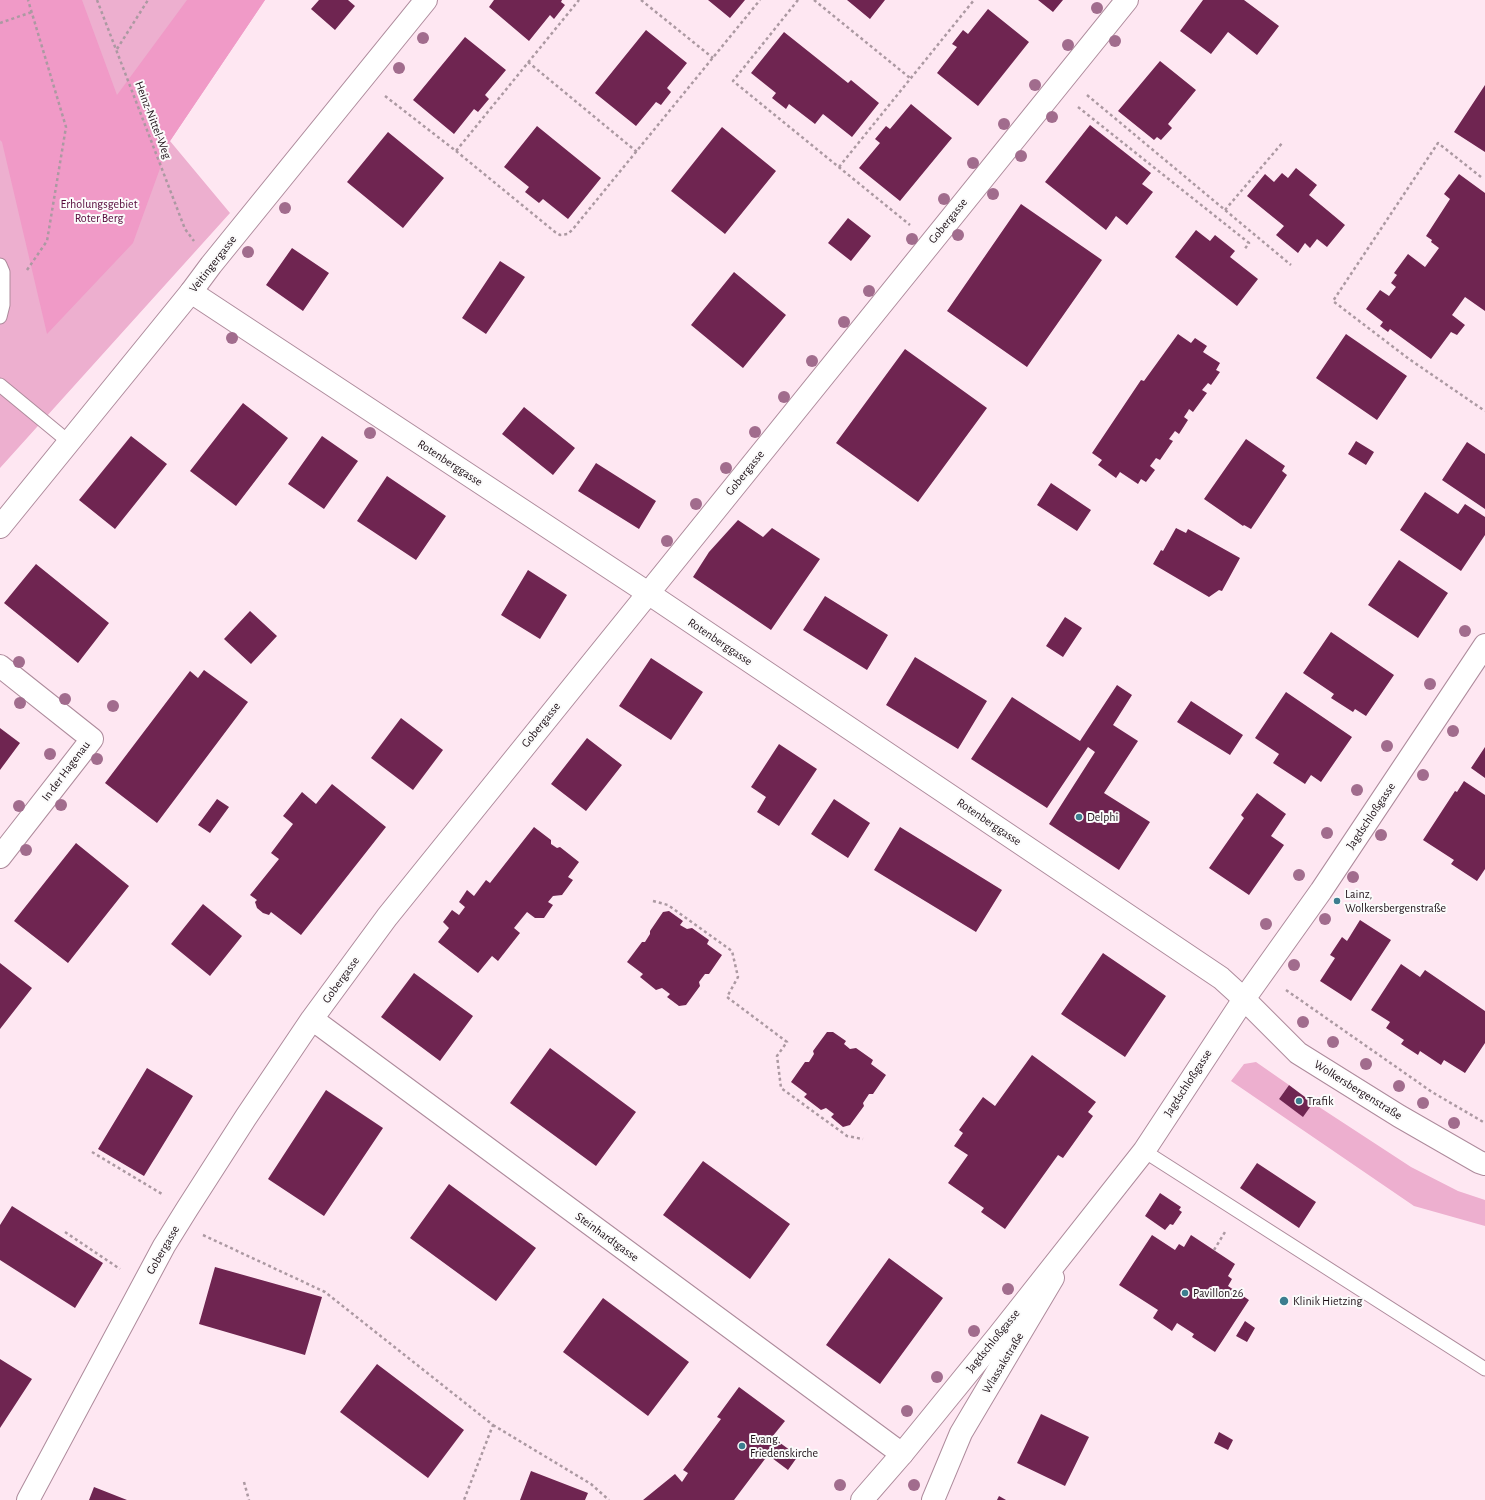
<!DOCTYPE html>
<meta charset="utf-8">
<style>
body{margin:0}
canvas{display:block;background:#fee7f2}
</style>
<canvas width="1485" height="1500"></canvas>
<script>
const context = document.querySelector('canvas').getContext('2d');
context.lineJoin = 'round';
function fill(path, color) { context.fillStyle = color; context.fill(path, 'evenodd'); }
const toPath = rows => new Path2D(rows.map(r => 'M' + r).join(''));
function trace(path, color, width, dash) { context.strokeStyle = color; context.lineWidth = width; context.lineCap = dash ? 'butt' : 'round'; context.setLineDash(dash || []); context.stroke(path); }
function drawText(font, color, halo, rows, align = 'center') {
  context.font = font + ' "Alegreya Sans",sans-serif'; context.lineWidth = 4; context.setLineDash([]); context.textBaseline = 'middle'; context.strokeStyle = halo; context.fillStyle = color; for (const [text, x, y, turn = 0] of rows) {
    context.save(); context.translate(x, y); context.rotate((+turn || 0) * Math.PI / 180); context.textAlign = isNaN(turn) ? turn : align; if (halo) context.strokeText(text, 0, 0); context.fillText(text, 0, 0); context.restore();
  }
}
fill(toPath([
 [0,0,265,0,170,141,230,213,0,468],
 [1256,1062,1289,1085,1279,1099,1303,1116,1313,1103,1411,1167,1458,1191,1485,1200,1485,1226,1414,1206,1231,1081,1244,1064]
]), '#edafcf');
fill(toPath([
 [0,0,82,0,117,95,187,0,265,0,170,141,133,243,47,334,2,142,0,140]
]), '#f09ac7');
fill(toPath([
 [319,0,348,0,355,6,335,30,311,9],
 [494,0,562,0,561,2,565,5,554,19,550,15,529,41,489,7],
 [708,0,745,0,730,18],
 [847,0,885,0,870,19],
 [1038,0,1063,0,1053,12],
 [1203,0,1244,0,1279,26,1257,55,1228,32,1211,54,1180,31],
 [988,9,1029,42,978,106,937,73,957,47,952,44,963,30,968,34],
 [646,30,687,63,667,88,671,92,661,105,656,102,636,126,595,93],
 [784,32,848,83,851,80,879,103,852,137,823,114,815,124,789,104,786,109,772,98,776,93,751,73],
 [465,37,506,70,485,95,489,99,478,112,474,109,454,134,413,100],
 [1160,61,1196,90,1168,124,1172,128,1161,140,1157,137,1154,140,1118,111],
 [1485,85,1485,152,1454,132],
 [911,104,952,138,900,201,859,168,880,143,875,139,886,126,890,129],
 [1090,125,1151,173,1142,184,1153,192,1127,225,1116,216,1106,230,1045,182],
 [537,126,601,178,568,219,543,199,539,203,525,192,529,187,504,167],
 [722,127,776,171,725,234,671,191],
 [388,132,444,178,403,228,347,182],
 [1296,168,1317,185,1309,195,1345,225,1327,247,1317,239,1310,248,1305,243,1298,253,1276,235,1284,226,1247,196,1265,174,1274,182,1282,173,1288,178],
 [1459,174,1485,193,1485,311,1465,297,1452,315,1465,325,1457,335,1451,332,1431,359,1390,329,1388,332,1380,326,1383,322,1366,309,1380,290,1389,296,1396,287,1391,283,1397,275,1394,273,1408,254,1425,267,1439,248,1431,242,1432,240,1426,236,1450,199,1444,194],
 [1021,204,1102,260,1027,367,947,311],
 [848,218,871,236,851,261,828,243],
 [1196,230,1210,241,1215,235,1235,251,1230,257,1258,279,1237,306,1175,257],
 [292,248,329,273,303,311,266,285],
 [500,261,525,277,486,334,462,318],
 [734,272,786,315,743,368,691,325],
 [1178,334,1191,343,1195,338,1207,346,1203,352,1220,363,1216,370,1220,372,1211,385,1208,383,1202,390,1207,393,1193,412,1189,409,1188,411,1184,417,1188,420,1179,434,1175,431,1169,439,1173,441,1160,460,1156,458,1150,466,1155,470,1146,482,1141,479,1138,484,1120,472,1116,478,1098,465,1102,460,1092,453,1141,380,1144,381],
 [1346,334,1407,376,1377,420,1316,378],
 [905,349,987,408,918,502,836,443],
 [243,403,288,438,236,506,190,471],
 [524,407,575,448,553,475,502,434],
 [131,436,167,464,115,529,79,500],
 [322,436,358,461,324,509,288,484],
 [1246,439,1285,466,1282,471,1287,475,1251,529,1244,525,1243,526,1204,499],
 [1356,441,1374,452,1366,465,1348,454],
 [1467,442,1485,454,1485,509,1442,480],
 [596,463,656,501,639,529,578,491],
 [387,476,446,516,416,560,357,521],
 [1051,483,1091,510,1077,531,1037,505],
 [1425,492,1458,514,1465,504,1485,517,1485,535,1461,571,1400,530],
 [738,520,763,537,772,528,820,559,771,630,693,577,709,552],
 [1176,528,1186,533,1188,529,1240,558,1222,591,1219,590,1209,597,1153,564,1161,550,1163,551],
 [1399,560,1448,593,1418,638,1368,605],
 [36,564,109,623,78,663,4,603],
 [528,570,567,595,540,639,501,615],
 [825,596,888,635,867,670,803,630],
 [250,611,277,636,251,664,224,639],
 [1065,617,1082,628,1063,657,1046,646],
 [1331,632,1394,675,1366,716,1355,709,1353,712,1331,698,1334,694,1303,673],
 [915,657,987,701,958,749,886,705],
 [651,658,703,692,671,740,619,706],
 [204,670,248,702,157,823,105,783,190,671,198,678],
 [1117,685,1132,695,1113,725,1138,741,1104,793,1150,822,1119,870,1049,824,1095,752,1088,747,1047,808,971,759,1012,697,1080,741],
 [1286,692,1352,737,1321,782,1311,775,1305,784,1273,763,1279,754,1255,738],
 [1191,701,1243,735,1230,755,1177,722],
 [401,718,443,750,413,790,371,758],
 [0,728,20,743,0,770],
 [587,738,622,765,586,811,551,784],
 [779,744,817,769,779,826,757,812,766,797,751,787],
 [1485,747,1485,778,1471,768],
 [1464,781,1485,795,1485,869,1477,881,1451,864,1454,860,1423,840,1455,791,1457,792],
 [332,784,386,827,301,935,271,912,269,915,263,913,257,908,255,902,257,900,250,895,279,859,271,853,293,824,283,816,302,792,316,804],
 [1257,793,1286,814,1271,836,1284,845,1249,895,1209,868,1244,818,1241,815],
 [217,799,229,807,210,833,198,825],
 [834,799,870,823,848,858,811,834],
 [534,827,551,840,551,844,557,848,560,847,579,862,568,877,573,880,562,895,553,896,548,902,553,905,544,918,535,918,527,912,514,928,520,933,498,961,492,956,478,973,438,942,449,928,443,922,452,910,459,915,465,907,459,902,467,890,474,896,486,880,490,883],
 [900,827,1002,890,976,932,874,870],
 [76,843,129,886,68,963,14,921],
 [203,904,242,936,210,976,171,944],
 [669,911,683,921,680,925,687,929,692,928,709,940,707,944,722,955,709,974,705,974,699,982,700,986,686,1005,679,1006,667,997,670,994,662,988,656,990,640,977,643,974,627,962,642,942,645,942,650,934,650,931,663,912],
 [1360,920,1391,940,1351,1001,1320,981,1335,958,1330,955,1342,937,1347,941],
 [1103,953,1166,996,1125,1057,1061,1014],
 [0,963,32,988,0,1029],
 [1401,964,1420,977,1425,970,1485,1011,1485,1043,1465,1073,1444,1060,1441,1065,1420,1051,1418,1055,1401,1044,1404,1040,1386,1028,1390,1022,1371,1010],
 [414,973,473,1016,440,1061,381,1017],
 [827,1032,833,1032,846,1041,844,1044,850,1049,856,1048,873,1060,871,1064,886,1075,873,1094,869,1094,863,1103,864,1106,850,1125,843,1127,831,1117,834,1114,826,1108,821,1110,804,1097,807,1094,791,1082,805,1062,809,1062,814,1054,813,1051],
 [550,1048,636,1112,596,1166,510,1103],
 [1032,1055,1096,1102,1088,1112,1093,1116,1063,1158,1058,1155,1005,1229,981,1212,984,1208,948,1183,968,1155,954,1146,963,1133,959,1130,983,1097,995,1106],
 [147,1068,193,1096,144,1176,98,1149],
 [1289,1085,1313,1103,1303,1117,1279,1099],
 [326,1090,383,1128,324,1216,268,1179],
 [703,1161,790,1224,750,1279,663,1215],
 [1257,1163,1316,1202,1299,1228,1240,1188],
 [449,1184,536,1248,496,1301,410,1238],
 [1160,1193,1181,1207,1179,1210,1182,1212,1173,1225,1170,1224,1165,1230,1145,1216],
 [12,1206,103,1263,75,1308,0,1260,0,1225],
 [1152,1235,1175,1250,1179,1244,1184,1247,1191,1235,1235,1264,1228,1276,1232,1279,1228,1286,1249,1300,1215,1352,1192,1337,1194,1334,1177,1323,1172,1331,1153,1318,1158,1310,1119,1285],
 [889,1258,943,1298,880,1384,826,1345],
 [215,1267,322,1297,305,1355,199,1324],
 [603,1298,689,1362,648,1416,563,1352],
 [1245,1321,1255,1328,1247,1342,1236,1336],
 [0,1359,32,1379,0,1428],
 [377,1364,464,1430,428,1478,340,1412],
 [739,1387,785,1421,772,1437,798,1456,788,1470,768,1455,734,1500,643,1500,675,1474,682,1482,688,1473,683,1470,721,1419,717,1417],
 [1041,1414,1089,1437,1065,1486,1017,1463],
 [1219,1432,1233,1440,1228,1450,1214,1443],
 [531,1471,588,1493,585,1500,520,1500],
 [94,1487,127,1500,89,1500],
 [999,1496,1006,1500,997,1500]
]), '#6f2551');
const service = toPath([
 [0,265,3,272,3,305,0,317],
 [0,385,69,442],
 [1144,1151,1485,1369]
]);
const minor = toPath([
 [191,292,648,593,931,783,1221,978,1244,999],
 [0,666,92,739,0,857],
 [312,1019,902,1454],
 [28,1500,164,1246,187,1209,246,1117,312,1019,387,917,1127,0],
 [933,1500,961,1433,1053,1278]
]);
const tertiary = toPath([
 [0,527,191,292,211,265,426,0],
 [1244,999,1298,1053,1399,1116,1479,1162,1485,1164],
 [862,1500,902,1454,998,1336,1144,1151,1244,999,1321,891,1485,645]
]);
trace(service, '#ae8b9c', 15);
trace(minor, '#ae8b9c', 24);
trace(tertiary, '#ae8b9c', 24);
trace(toPath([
 [97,0,185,229,194,241],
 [641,0,713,58],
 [798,0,733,81,910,225],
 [814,0,910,78],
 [0,23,32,12],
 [117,49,148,0],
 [528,62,637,152],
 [1087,95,1291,265],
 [385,96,456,151,579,0],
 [1078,107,1249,243,1244,250],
 [456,151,555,232,560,235,568,234,573,229,760,0],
 [839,167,974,0],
 [1481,177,1438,143,1333,301,1409,359,1485,411],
 [1225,210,1283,142],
 [27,270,47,241,66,127,28,0],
 [653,901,668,905,732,951,738,977,727,997,787,1042,777,1056,781,1088,847,1136,863,1139],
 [1286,990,1432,1092,1485,1123],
 [92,1152,162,1194],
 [65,1232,120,1269],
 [203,1235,325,1292,493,1425,464,1500],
 [1214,1250,1225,1232],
 [493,1425,591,1484,609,1500],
 [244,1482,249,1500]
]), '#ac99a2', 2.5, [3, 3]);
trace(service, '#fff', 13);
trace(minor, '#fff', 22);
trace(tertiary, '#fff', 22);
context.fillStyle = '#a16c8d';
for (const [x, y] of [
 [1097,8],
 [423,38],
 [1115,41],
 [1068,45],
 [399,68],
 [1035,85],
 [1052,117],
 [1004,124],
 [1021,156],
 [973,163],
 [993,194],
 [944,199],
 [285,208],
 [958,235],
 [912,239],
 [248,252],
 [869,291],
 [844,322],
 [232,338],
 [812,361],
 [784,397],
 [755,432],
 [370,433],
 [726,468],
 [696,504],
 [667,541],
 [1465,631],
 [19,662],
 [1430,684],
 [65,699],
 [20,703],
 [113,706],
 [1453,731],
 [1387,746],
 [50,754],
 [97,759],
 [1423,775],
 [1357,790],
 [61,805],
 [19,806],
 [1327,833],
 [1381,835],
 [26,850],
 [1299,875],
 [1353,877],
 [1325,919],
 [1266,924],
 [1294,965],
 [1303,1022],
 [1333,1042],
 [1366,1064],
 [1399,1086],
 [1423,1103],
 [1454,1123],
 [1008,1289],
 [974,1331],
 [937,1377],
 [907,1411],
 [840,1485],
 [914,1485]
]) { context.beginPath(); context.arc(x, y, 6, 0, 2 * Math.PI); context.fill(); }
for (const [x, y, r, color] of [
 [1079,817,4,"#3c7d8f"],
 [1337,901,4,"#3c7d8f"],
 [1299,1101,4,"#3c7d8f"],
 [1185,1293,4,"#3c7d8f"],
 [1284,1301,5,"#3c7d8f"],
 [742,1446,4,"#3c7d8f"]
]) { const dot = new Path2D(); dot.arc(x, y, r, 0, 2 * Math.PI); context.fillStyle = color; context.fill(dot); trace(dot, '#fbfbfb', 1.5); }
drawText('12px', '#1e1118', '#fbfbfb', [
 ["Heinz-Nittel-Weg",153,120,69],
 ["Gobergasse",948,221,-51],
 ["Veitingergasse",213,264,-52],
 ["Rotenberggasse",450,463,33],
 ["Gobergasse",745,473,-51],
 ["Rotenberggasse",720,642,34],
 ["Gobergasse",541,725,-51],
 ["In der Hagenau",66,771,-53],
 ["Jagdschloßgasse",1371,816,-56],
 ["Rotenberggasse",989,822,34],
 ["Gobergasse",341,980,-54],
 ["Jagdschloßgasse",1188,1083,-57],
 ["Wolkersbergenstraße",1358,1090,32],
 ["Steinhardtgasse",607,1237,36],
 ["Gobergasse",163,1250,-60],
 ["Jagdschloßgasse",993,1341,-51],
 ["Wlassakstraße",1003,1363,-59]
]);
drawText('12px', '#55083a', '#fbfbfb', [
 ["Erholungsgebiet",99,204],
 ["Roter Berg",99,218]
]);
drawText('12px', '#1e1118', '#fbfbfb', [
 ["Delphi",1087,817],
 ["Lainz,",1345,894],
 ["Wolkersbergenstraße",1345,908],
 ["Trafik",1307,1101],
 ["Pavillon 26",1193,1293],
 ["Klinik Hietzing",1293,1301],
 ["Evang.",750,1439],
 ["Friedenskirche",750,1453]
], 'left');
</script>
